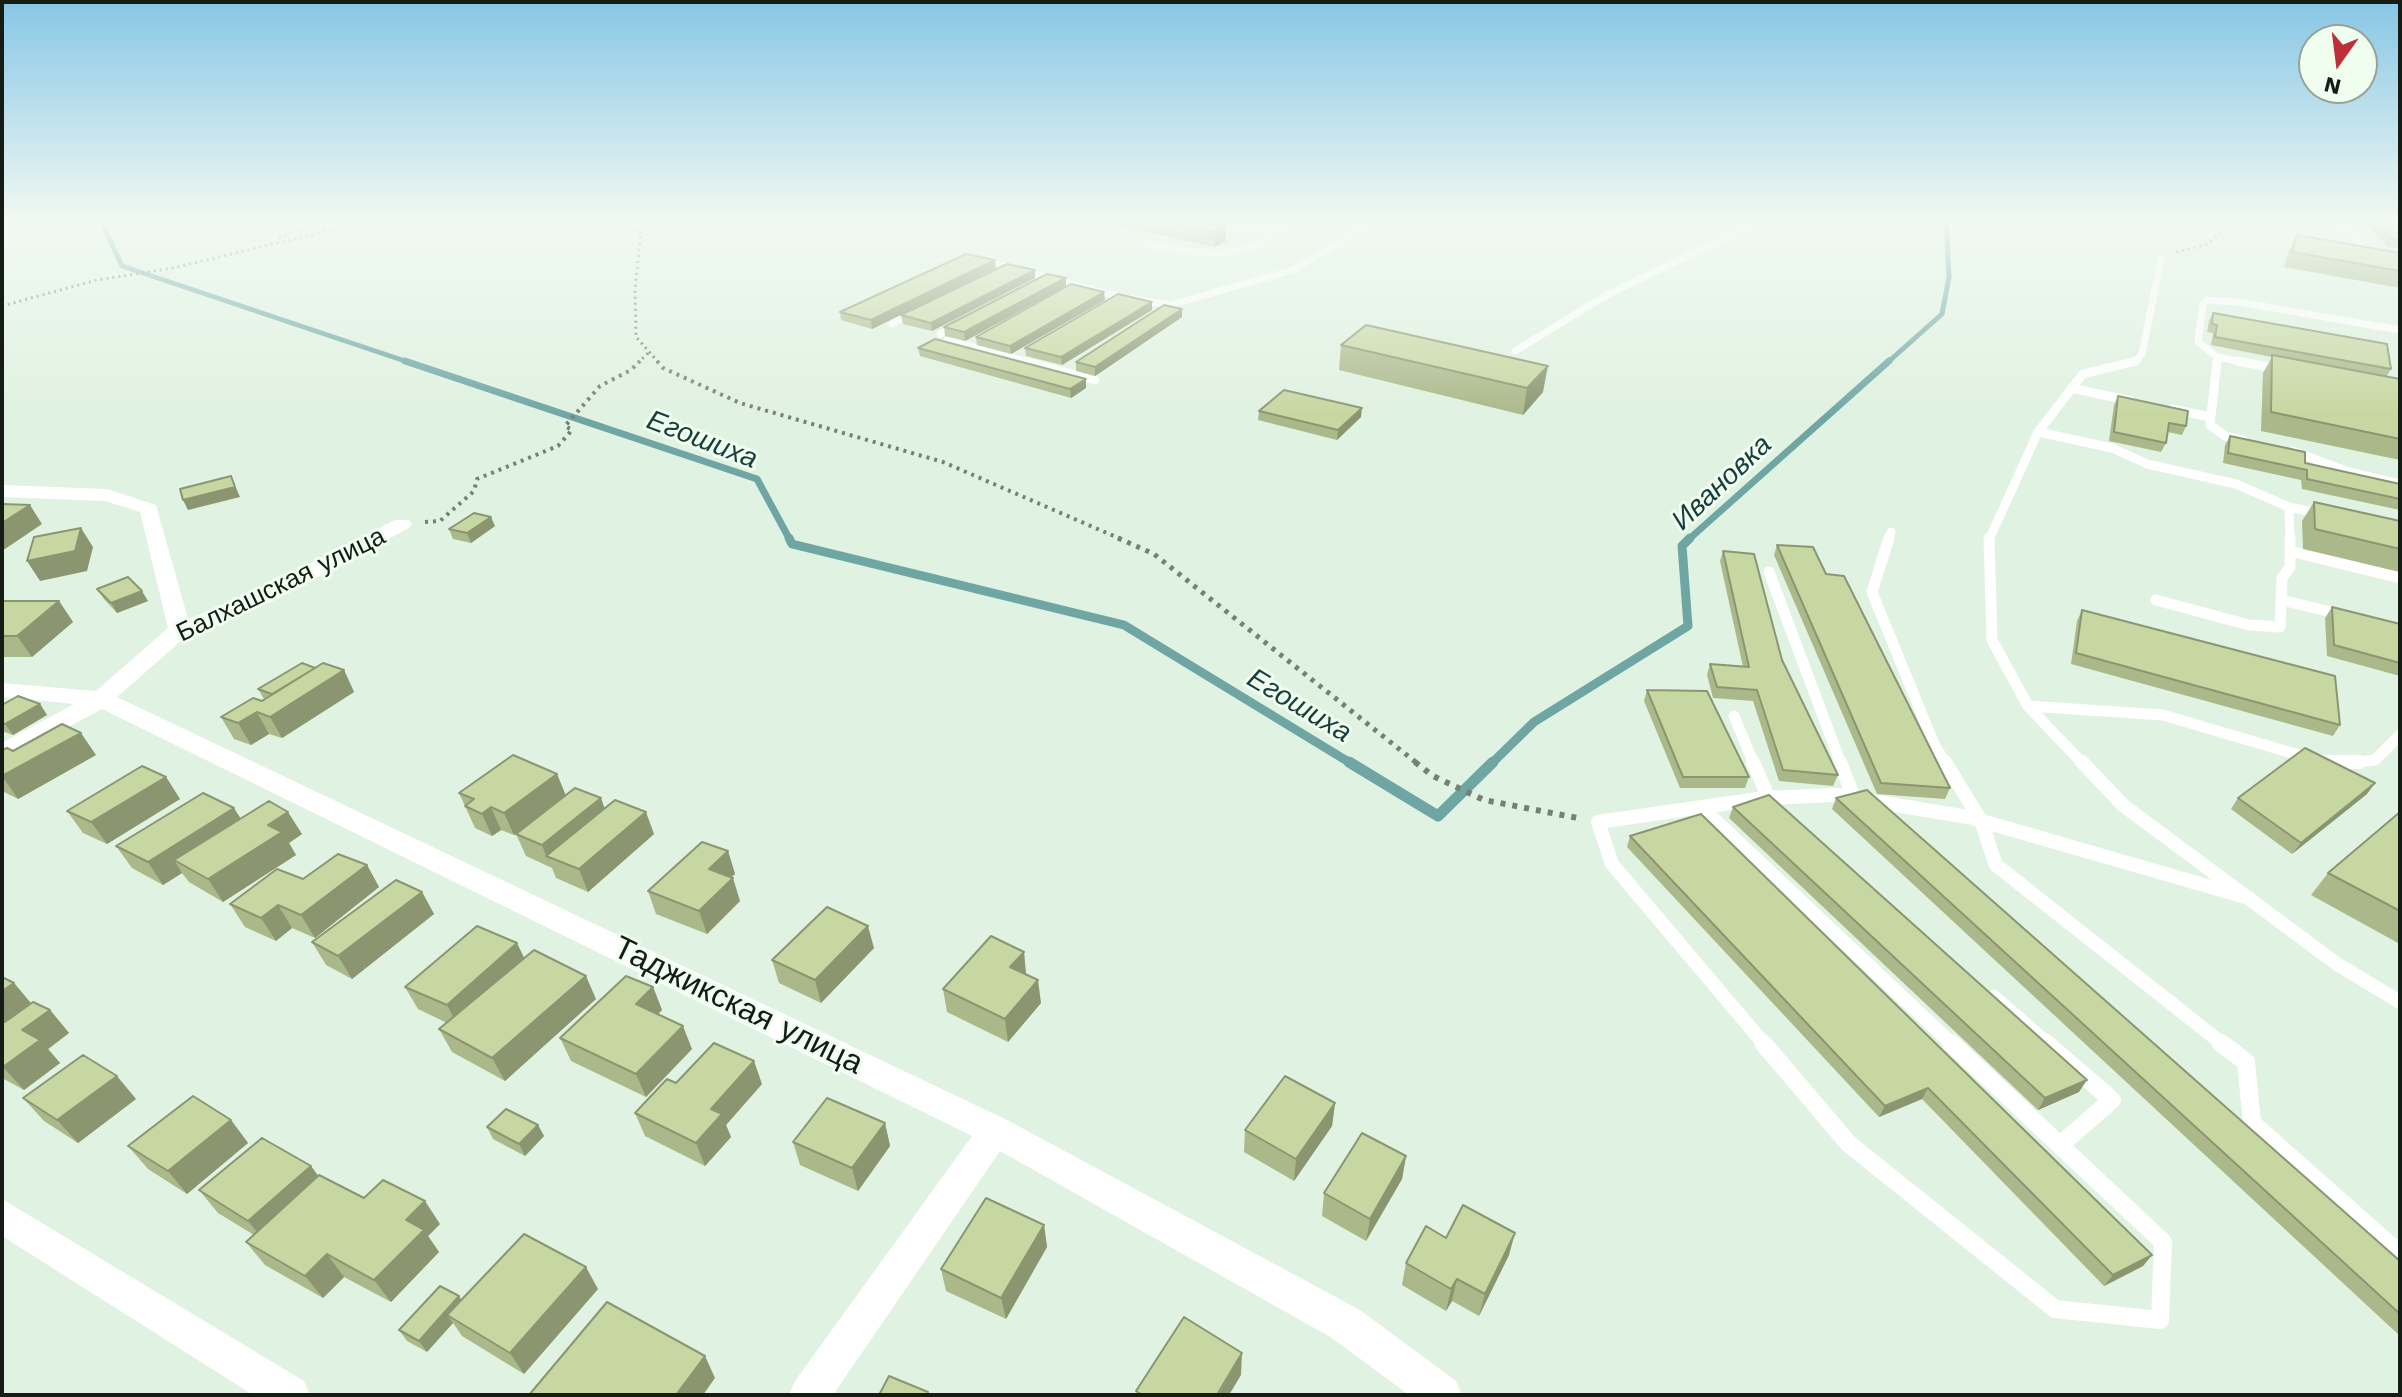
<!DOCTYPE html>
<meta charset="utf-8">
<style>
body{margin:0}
#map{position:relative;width:2402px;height:1397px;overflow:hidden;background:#e0f2e1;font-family:"Work Sans",sans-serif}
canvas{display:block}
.frame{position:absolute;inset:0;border:4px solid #151b15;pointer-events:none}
.north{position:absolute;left:2298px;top:24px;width:80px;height:80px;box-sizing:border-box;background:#f0fef0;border:2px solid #98a398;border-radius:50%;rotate:194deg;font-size:22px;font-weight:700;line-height:32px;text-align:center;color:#151b15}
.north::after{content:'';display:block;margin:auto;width:28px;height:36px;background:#bf2f38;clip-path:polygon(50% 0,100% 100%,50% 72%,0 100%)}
</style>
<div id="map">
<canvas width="2402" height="1397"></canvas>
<div class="frame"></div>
<div class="north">N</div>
</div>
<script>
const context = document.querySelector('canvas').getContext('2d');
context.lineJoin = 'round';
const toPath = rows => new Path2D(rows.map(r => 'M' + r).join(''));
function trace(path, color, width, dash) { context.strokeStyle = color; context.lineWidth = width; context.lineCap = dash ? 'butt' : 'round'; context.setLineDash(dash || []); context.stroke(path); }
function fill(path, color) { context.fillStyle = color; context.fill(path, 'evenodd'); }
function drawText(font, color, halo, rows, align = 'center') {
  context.font = font + ' "Work Sans",sans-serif'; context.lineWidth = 6; context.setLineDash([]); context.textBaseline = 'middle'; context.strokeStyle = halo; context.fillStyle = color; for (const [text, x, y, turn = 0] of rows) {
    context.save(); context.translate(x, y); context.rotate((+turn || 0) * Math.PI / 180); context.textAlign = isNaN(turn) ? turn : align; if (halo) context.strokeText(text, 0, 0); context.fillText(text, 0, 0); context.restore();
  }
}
trace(toPath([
 [101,221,122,266,411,363],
 [1887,363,1942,314,1949,277,1946,221]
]), '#6fa6a4', 5);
trace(toPath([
 [405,361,757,479,790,540],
 [1688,540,1889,361]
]), '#6fa6a4', 7);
trace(toPath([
 [789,538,792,544,1124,625,1352,764],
 [1491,764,1534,722,1688,626,1682,546,1690,538]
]), '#6fa6a4', 9);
trace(toPath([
 [1349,762,1438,816,1493,762]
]), '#6fa6a4', 11);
trace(toPath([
 [618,221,641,233,635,289,636,337,659,363],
 [279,238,319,221],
 [2176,252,2205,245,2219,235,2230,221],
 [2,306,97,280,173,268,368,221],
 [638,363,649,352]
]), '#758176', 3, [2, 4]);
trace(toPath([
 [657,361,663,368,740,403,943,462,1123,540],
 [425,522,440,521,474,491,477,479,558,446,572,430,565,426,600,386,631,370,640,361]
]), '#758176', 4, [3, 5]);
trace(toPath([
 [1118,538,1154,554,1418,764]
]), '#758176', 5, [4, 6]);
trace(toPath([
 [1415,762,1433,776,1484,800,1578,818]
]), '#758176', 6, [5, 7]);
trace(toPath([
 [1205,221,1275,232],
 [2339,221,2369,254,2400,259],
 [1146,244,1194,252,1227,253,1255,246,1291,221],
 [981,260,1120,297,1170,305,1293,270,1374,221],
 [892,324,915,312],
 [940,334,959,323],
 [947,340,1032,363],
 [1515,351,1607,295,1759,221],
 [2217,357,2198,342,2203,304,2207,300,2238,302,2400,330],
 [2134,363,2142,354,2161,259],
 [2216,363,2217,357,2247,363]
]), '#fff', 7);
trace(toPath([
 [1024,361,1095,380],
 [2217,361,2210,425,2225,436,2243,440],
 [2237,361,2279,369],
 [2071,388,2131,401],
 [2172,409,2211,417],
 [2038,432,2112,448,2147,464,2236,484,2289,507,2322,514],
 [2293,451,2346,471,2400,484],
 [2289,507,2290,540],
 [1888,540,1891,532],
 [1989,540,2038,432,2083,374,2136,361]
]), '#fff', 9);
trace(toPath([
 [1889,538,1872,592,1934,744,1946,764],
 [1989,538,1992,640,2028,706,2083,764],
 [2290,551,2400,578],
 [1769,572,1841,764],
 [2156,600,2249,625,2280,627,2282,578,2290,567,2290,538],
 [2282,600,2343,615],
 [2028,706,2163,715,2309,758,2339,764],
 [1734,716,1754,764],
 [2342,764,2375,760,2400,735]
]), '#fff', 11);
trace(toPath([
 [1753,762,1770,801],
 [1840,762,1854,798],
 [1945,762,1981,821,1996,865,2224,1045],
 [2082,762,2124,806,2337,964,2400,1002],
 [2329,762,2359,762],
 [1703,809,1953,1045],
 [1994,997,2049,1045],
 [1765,1045,1612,864,1598,822,1765,798,1836,795,1968,817,2249,898]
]), '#fff', 14);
trace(toPath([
 [1763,1043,1849,1144,2055,1309,2160,1320,2163,1242,1951,1043],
 [2046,1043,2112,1100,2060,1145],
 [2221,1043,2246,1062,2252,1123,2400,1254]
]), '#fff', 18);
fill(toPath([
 [2,485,107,489,156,505,188,619,259,590,395,520,409,520,412,524,409,528,275,600,188,635,117,697,1007,1120,1360,1310,1456,1381,1462,1395,1409,1395,1332,1338,1000,1151,833,1395,789,1395,795,1381,972,1136,102,709,2,762,2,743,74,704,2,697,2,683,96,691,168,628,140,512,105,501,2,497,2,485],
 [2,1199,304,1381,310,1395,253,1395,2,1236,2,1199]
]), '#fff');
fill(toPath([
 [1116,221,1203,221,1226,226,1226,241,1215,247,1116,226],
 [1237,221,1273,221,1266,226],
 [2363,221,2400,221,2400,248,2388,247],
 [2297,235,2400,253,2400,288,2284,267,2289,250],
 [996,268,872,329,841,320,840,312],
 [1035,270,1035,278,932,331,903,324,901,315],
 [1066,278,1066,286,965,341,945,336,944,327],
 [1105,300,1011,354,977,345,976,337],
 [1152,302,1152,310,1062,365,1026,356,1025,348],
 [1182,309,1182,317,1095,376,1076,371,1076,362],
 [2213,313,2391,369,2386,377,2400,379,2400,460,2261,431,2263,373,2272,357,2211,345,2213,333,2207,332,2209,321],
 [1341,345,1543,392,1523,415,1339,370],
 [918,348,1086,379,1086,388,1071,398,920,356],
 [2118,396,2186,426,2182,435,2168,432,2166,443,2161,452,2109,441,2114,405],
 [1259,411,1361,417,1337,440,1258,420],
 [2230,436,2305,463,2400,484,2400,510,2302,489,2301,480,2223,463,2225,445],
 [2314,502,2400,521,2400,572,2303,549,2302,521],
 [495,526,471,543,453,539,449,529],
 [1777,545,1826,574,1950,788,1945,799,1877,794,1774,555],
 [1723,551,1838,775,1833,786,1779,781,1753,701,1713,698,1707,675,1710,664,1743,667,1720,561],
 [97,589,148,601,117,613,104,599],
 [2,601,59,601,73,622,32,657,2,657],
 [2332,607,2400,624,2400,676,2327,656,2325,618],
 [2082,610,2340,725,2333,736,2071,664,2077,621],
 [315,668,344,670,354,692,282,738,269,734,251,745,234,739,221,717,264,699,258,689],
 [1647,690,1749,777,1745,788,1680,788,1644,701],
 [40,704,47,715,13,735,2,731,2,705],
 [2,750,13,751,96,755,18,799,2,791],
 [557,774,566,796,604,808,654,834,588,892,556,878,552,868,526,856,516,834,514,835,501,830,492,836,475,828,459,793],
 [166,777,180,799,107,844,83,833,67,811],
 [2367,794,2292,854,2231,809,2238,798],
 [1836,798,2400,1261,2400,1336,1832,809],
 [1733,807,2079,1092,2038,1110,1729,818],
 [2400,812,2400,942,2398,943,2311,895,2328,873],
 [241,819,302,834,289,843,296,855,223,902,189,882,182,873,163,885,132,868,116,846],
 [1630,836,2152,1255,2143,1266,2104,1286,1922,1099,1879,1117,1627,847],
 [728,851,735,874,731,877,740,901,707,934,656,914,648,891],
 [367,865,379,887,315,938,292,928,276,941,245,927,230,904,303,879],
 [422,892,434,914,352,979,326,965,312,942],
 [874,948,821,1003,779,983,772,960],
 [1024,952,1026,975,1041,1003,1008,1042,947,1012,943,989],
 [525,958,596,999,505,1081,452,1052,439,1029,447,1023,418,1009,405,987],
 [2,977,14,983,31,1003,50,1010,69,1033,48,1049,60,1063,24,1090,2,1078],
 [653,987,662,1010,658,1014,692,1049,646,1097,571,1061,560,1038],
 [676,1083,762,1084,726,1125,731,1137,705,1166,645,1136,635,1113],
 [23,1098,136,1099,78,1143,44,1121],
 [1335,1103,1332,1126,1294,1181,1244,1152,1245,1130],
 [231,1120,248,1143,187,1194,148,1169,128,1146],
 [885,1123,890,1146,858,1191,800,1165,793,1142],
 [538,1125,544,1136,525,1156,493,1139,487,1127],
 [1406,1156,1402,1179,1366,1241,1322,1216,1324,1193],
 [311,1166,318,1176,364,1198,440,1224,428,1236,439,1252,391,1302,344,1277,323,1298,265,1265,246,1242,254,1235,218,1213,199,1190],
 [1044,1225,1047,1247,1006,1319,946,1291,941,1269],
 [1446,1238,1509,1255,1479,1316,1452,1301,1446,1311,1402,1285,1406,1263],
 [598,1289,524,1374,462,1336,453,1323,427,1352,407,1341,399,1330,461,1300]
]), '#abb98a');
fill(toPath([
 [1226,226,1226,241,1215,247,1215,232],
 [995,260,996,268,872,329,871,320],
 [1035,270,1035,278,932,331,931,323],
 [1066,278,1066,286,965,341,964,332],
 [1104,292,1105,300,1011,354,1010,346],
 [1152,302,1152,310,1062,365,1061,357],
 [1182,309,1182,317,1095,376,1095,367],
 [1548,366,1543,392,1523,415,1527,388],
 [1086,379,1086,388,1071,398,1070,389],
 [1362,408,1361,417,1337,440,1338,430],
 [231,476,240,497,188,510,183,500],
 [30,505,42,524,2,551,2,523],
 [491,517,495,526,471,543,467,533],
 [81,528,93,547,87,571,40,581,27,561],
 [142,591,148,601,117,613,111,603],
 [59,601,73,622,32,657,17,636],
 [344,670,354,692,282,738,270,717],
 [40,704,47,715,13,735,5,724],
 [257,712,269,734,251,745,238,723],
 [81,733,96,755,18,799,2,776],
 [557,774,566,796,514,835,504,813],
 [166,777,180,799,107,844,91,822],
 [2375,783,2367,794,2292,854,2301,843],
 [601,798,609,821,546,856,551,868,542,845],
 [491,807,501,830,492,836,482,814],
 [234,808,248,830,174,860,182,873,163,885,148,862],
 [288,812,302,834,289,843,296,855,223,902,208,879,268,825],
 [646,812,654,834,588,892,579,869],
 [728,851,735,874,716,892,709,869],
 [367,865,379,887,315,938,301,915],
 [733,878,740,901,707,934,699,911],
 [422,892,434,914,352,979,338,956],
 [278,905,292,928,276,941,261,918],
 [868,926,874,948,821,1003,815,980],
 [517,943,528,966,459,1028,447,1005],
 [1024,952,1026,975,1010,967],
 [586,976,596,999,505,1081,492,1058],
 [1038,980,1041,1003,1008,1042,1005,1019],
 [14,983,33,1006,2,1027,2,991],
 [653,987,662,1010,645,1027,636,1004],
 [50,1010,69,1033,48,1049,60,1063,24,1090,3,1067,22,1030],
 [683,1026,692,1049,646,1097,636,1074],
 [754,1061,762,1084,726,1125,731,1137,705,1166,696,1143,711,1109],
 [117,1076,136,1099,78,1143,57,1120],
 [2087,1080,2079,1092,2038,1110,2045,1098],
 [1928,1088,1922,1099,1879,1117,1885,1106],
 [1335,1103,1332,1126,1294,1181,1296,1159],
 [231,1120,248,1143,187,1194,168,1171],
 [885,1123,890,1146,858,1191,852,1168],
 [538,1125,544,1136,525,1156,519,1144],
 [1406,1156,1402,1179,1366,1241,1370,1219],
 [311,1166,327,1188,266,1243,248,1221],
 [425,1201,440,1224,428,1236,439,1252,391,1302,374,1280,406,1220],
 [1044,1225,1047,1247,1006,1319,1001,1298],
 [1515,1233,1509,1255,1479,1316,1485,1294],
 [327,1254,344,1277,323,1298,305,1276],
 [2152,1255,2143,1266,2104,1286,2113,1275],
 [586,1267,598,1289,524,1374,510,1353],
 [1457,1279,1452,1301,1446,1311,1451,1289],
 [459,1296,467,1308,447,1315,453,1323,427,1352,419,1341],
 [1242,1353,1241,1375,1229,1395,1218,1395],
 [705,1356,715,1378,703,1395,676,1395]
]), '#8b9671');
const building = toPath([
 [1161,221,1203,221,1226,226,1215,232,1161,221],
 [2374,221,2400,221,2400,240,2392,239,2374,221],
 [2297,235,2400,253,2400,271,2292,252,2297,235],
 [966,254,995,260,871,320,840,312,966,254],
 [1007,264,1035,270,931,323,901,315,1007,264],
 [1047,274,1066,278,964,332,944,327,1047,274],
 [1071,284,1104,292,1010,346,976,337,1071,284],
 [1118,294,1152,302,1061,357,1025,348,1118,294],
 [1164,305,1182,309,1095,367,1076,362,1164,305],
 [2213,313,2387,344,2391,369,2215,337,2217,325,2212,324,2213,313],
 [1366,325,1548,366,1527,388,1341,345,1366,325],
 [935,339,1086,379,1070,389,918,348,935,339],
 [2272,355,2400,379,2400,439,2271,412,2272,355],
 [1284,390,1362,408,1338,430,1259,411,1284,390],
 [2118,396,2188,411,2186,426,2169,423,2166,443,2114,432,2118,396],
 [2230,436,2305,452,2305,463,2400,484,2400,499,2307,479,2307,470,2228,453,2230,436],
 [231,476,235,487,183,500,180,489,231,476],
 [2314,502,2400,521,2400,549,2315,529,2314,502],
 [2,504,30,505,2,523,2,504],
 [474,513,491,517,467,533,449,529,474,513],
 [81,528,75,551,27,561,34,537,81,528],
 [1777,545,1813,547,1826,574,1844,576,1950,788,1881,783,1777,545],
 [1723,551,1754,554,1782,660,1838,775,1783,770,1757,690,1717,687,1710,664,1749,667,1723,551],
 [128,577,142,591,111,603,97,589,128,577],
 [2,601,59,601,17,636,2,636,2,601],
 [2332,607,2400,624,2400,663,2334,645,2332,607],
 [2082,610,2335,676,2340,725,2076,653,2082,610],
 [302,663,315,668,272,694,258,689,302,663],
 [323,663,344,670,270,717,257,712,238,723,221,717,253,698,262,701,323,663],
 [1647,690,1707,691,1749,777,1683,777,1647,690],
 [18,696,40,704,5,724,2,723,2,705,18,696],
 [62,724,81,733,2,776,2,750,7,748,13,751,62,724],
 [2305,748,2375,783,2301,843,2238,798,2305,748],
 [513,755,557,774,504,813,491,807,482,814,465,806,474,799,459,793,513,755],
 [142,766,166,777,91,822,67,811,142,766],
 [575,788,601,798,542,845,516,834,575,788],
 [1867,790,2400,1261,2400,1314,1836,798,1867,790],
 [203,793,234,808,148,862,116,846,203,793],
 [1769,795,2087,1080,2045,1098,1733,807,1769,795],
 [615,800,646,812,579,869,546,856,615,800],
 [269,801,288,812,268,825,282,832,208,879,174,860,269,801],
 [2400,812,2400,911,2328,873,2400,812],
 [1701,814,2152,1255,2113,1275,1928,1088,1885,1106,1630,836,1701,814],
 [702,842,728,851,709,869,733,878,699,911,648,891,702,842],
 [338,854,367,865,301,915,278,905,261,918,230,904,277,869,303,879,338,854],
 [396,880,422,892,338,956,312,942,396,880],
 [827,907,868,926,815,980,772,960,827,907],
 [477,926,517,943,447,1005,405,987,477,926],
 [991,936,1024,952,1010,967,1038,980,1005,1019,943,989,991,936],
 [534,950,586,976,492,1058,439,1029,534,950],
 [626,976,653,987,636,1004,683,1026,636,1074,560,1038,626,976],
 [2,977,14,983,2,991,2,977],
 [33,1002,50,1010,22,1030,40,1040,3,1067,2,1066,2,1020,5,1022,33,1002],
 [714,1043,754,1061,711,1109,722,1114,696,1143,635,1113,667,1079,676,1083,714,1043],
 [83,1055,117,1076,57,1120,23,1098,83,1055],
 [1285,1076,1335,1103,1296,1159,1245,1130,1285,1076],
 [193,1096,231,1120,168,1171,128,1146,193,1096],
 [827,1098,885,1123,852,1168,793,1142,827,1098],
 [506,1109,538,1125,519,1144,487,1127,506,1109],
 [1362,1133,1406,1156,1370,1219,1324,1193,1362,1133],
 [262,1138,311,1166,248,1221,199,1190,262,1138],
 [319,1175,364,1198,383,1180,425,1201,406,1220,424,1230,374,1280,327,1254,305,1276,246,1242,319,1175],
 [986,1198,1044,1225,1001,1298,941,1269,986,1198],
 [1463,1205,1515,1233,1485,1294,1457,1279,1451,1289,1406,1263,1426,1226,1446,1238,1463,1205],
 [524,1234,586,1267,510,1353,447,1315,524,1234],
 [440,1286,459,1296,419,1341,399,1330,440,1286],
 [607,1302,705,1356,676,1395,529,1395,607,1302],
 [1184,1317,1242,1353,1218,1393,1221,1395,1142,1395,1136,1391,1184,1317],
 [889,1376,928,1392,926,1395,879,1395,889,1376]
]);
fill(building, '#c7d7a1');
trace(building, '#8b9671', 2);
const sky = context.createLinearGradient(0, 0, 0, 416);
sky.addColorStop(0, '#87c6e6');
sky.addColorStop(0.53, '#f1f9f2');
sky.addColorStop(1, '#f1f9f200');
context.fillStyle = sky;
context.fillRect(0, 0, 2402, 416);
drawText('26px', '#151b15', '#f0fef0', [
 ["Балхашская улица",281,585,-26]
]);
drawText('italic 28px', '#183d3d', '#f0fef0', [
 ["Егошиха",702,440,21],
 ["Ивановка",1722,483,-43],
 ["Егошиха",1299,706,31]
]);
drawText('32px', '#151b15', '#f0fef0', [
 ["Таджикская улица",738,1006,26]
]);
</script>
